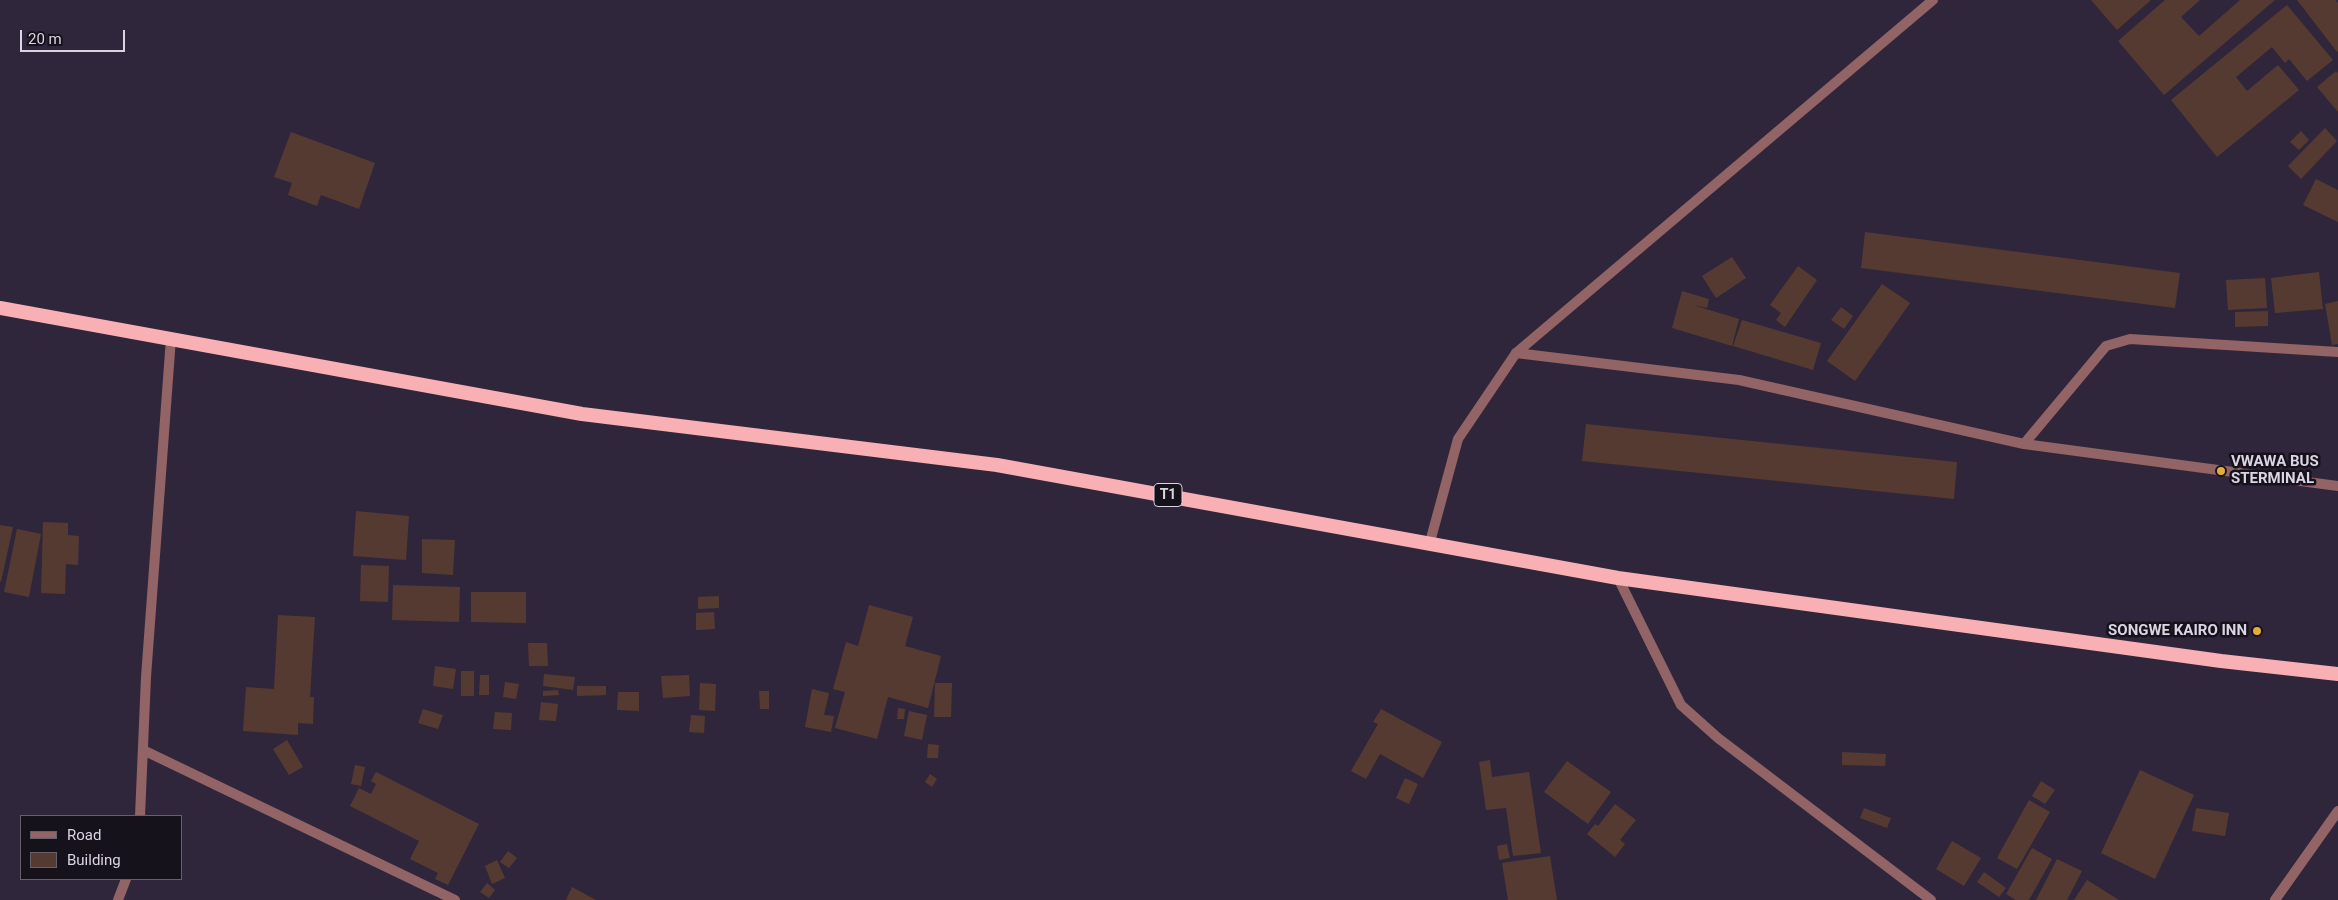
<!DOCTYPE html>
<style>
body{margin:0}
#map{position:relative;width:2338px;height:900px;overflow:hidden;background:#30263c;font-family:Roboto,sans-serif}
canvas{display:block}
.legend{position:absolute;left:20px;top:815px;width:162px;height:65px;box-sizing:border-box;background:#16121c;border:1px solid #64606c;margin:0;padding:6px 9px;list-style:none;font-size:15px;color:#dad4e3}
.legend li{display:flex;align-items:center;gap:10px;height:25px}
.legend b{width:25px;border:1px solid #64606c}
.scale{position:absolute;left:20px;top:30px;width:105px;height:22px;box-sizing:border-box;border:2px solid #dad4e3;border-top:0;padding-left:6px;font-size:15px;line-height:18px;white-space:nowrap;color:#dad4e3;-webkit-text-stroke:4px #16121c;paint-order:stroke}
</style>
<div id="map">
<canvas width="2338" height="900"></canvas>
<ul class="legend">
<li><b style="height:6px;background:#926466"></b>Road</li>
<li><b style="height:14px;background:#553a31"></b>Building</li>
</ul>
<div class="scale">20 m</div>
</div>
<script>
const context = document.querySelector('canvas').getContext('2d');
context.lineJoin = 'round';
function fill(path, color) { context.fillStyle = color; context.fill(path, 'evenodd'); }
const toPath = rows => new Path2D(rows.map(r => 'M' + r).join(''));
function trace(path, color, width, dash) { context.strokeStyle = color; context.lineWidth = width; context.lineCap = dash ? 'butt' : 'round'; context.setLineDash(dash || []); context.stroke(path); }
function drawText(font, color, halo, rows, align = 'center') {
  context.font = font + ' Roboto,sans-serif'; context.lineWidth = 5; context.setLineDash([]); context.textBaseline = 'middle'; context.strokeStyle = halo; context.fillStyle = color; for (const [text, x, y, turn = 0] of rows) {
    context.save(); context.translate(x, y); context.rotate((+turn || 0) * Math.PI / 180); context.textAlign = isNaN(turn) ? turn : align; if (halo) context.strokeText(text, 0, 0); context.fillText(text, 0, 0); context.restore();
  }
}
fill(toPath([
 [2091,0,2151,0,2117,30],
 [2165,0,2200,0,2181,17,2199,36,2240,0,2275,0,2164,95,2118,41],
 [2297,0,2336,0,2338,3,2338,51,2337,52],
 [2287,5,2333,60,2307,81,2289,59,2285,63,2272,47,2236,77,2247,91,2278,65,2299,90,2217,157,2171,100],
 [2336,71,2338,73,2338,112,2317,87],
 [2325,128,2337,141,2301,179,2288,166],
 [2301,131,2309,140,2299,150,2290,142],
 [291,132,375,163,359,209,321,195,317,206,288,195,292,183,274,177],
 [2316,179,2338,190,2338,222,2303,205],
 [1865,232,2180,273,2175,308,1861,268],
 [1732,257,1746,278,1716,298,1702,276],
 [1798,266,1817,280,1785,327,1776,320,1781,313,1770,305],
 [2319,272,2323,309,2275,313,2271,278],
 [2265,278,2267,308,2228,310,2226,280],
 [1882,284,1910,303,1855,381,1827,361],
 [1682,291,1709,299,1707,308,1693,305,1739,319,1732,346,1672,328],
 [2338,301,2338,344,2332,345,2325,304],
 [1841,307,1853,316,1844,329,1831,320],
 [2268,311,2268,326,2235,327,2235,312],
 [1742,320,1821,343,1813,370,1733,346],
 [1586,424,1957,462,1954,499,1582,461],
 [356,511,409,516,406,560,353,556],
 [43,522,68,523,68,535,79,536,78,565,66,564,65,594,41,593],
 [0,525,13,527,1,582,0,581],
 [17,529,41,534,29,597,4,592],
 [422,539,455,540,453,575,422,573],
 [361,565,389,566,388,602,360,601],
 [393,585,460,587,459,622,392,620],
 [471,592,526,592,526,623,471,622],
 [719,596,719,608,698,609,698,597],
 [869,605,913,617,905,646,941,656,928,708,888,697,877,739,835,728,845,692,833,689,846,642,858,646],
 [714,612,715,629,696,630,696,613],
 [278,615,315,617,310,697,314,697,313,724,298,723,298,735,243,731,246,687,274,689],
 [528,643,547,643,548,666,529,666],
 [435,666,456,669,453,689,433,686],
 [461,671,474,671,474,696,461,696],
 [544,674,575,677,573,690,543,686],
 [480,675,489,675,489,695,479,695],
 [689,675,690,696,663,698,661,676],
 [505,682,519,684,516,699,503,697],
 [700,683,716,684,715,711,699,710],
 [935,683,952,683,951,717,934,717],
 [577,686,606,686,606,695,577,696],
 [812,689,829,693,824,715,834,716,831,732,805,727],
 [558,690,559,695,543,696,543,691],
 [759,691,769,691,769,709,760,709],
 [618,692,639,692,639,711,617,710],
 [541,702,558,704,556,721,539,720],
 [898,708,905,709,904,719,897,719],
 [423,709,443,715,438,729,418,723],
 [1381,709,1442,742,1423,778,1380,754,1366,779,1351,771,1378,724,1373,722],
 [909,711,927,715,922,740,904,736],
 [495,712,512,713,511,730,493,729],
 [691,715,705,716,704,733,689,732],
 [287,740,303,767,289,775,273,749],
 [928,744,939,745,938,758,927,758],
 [1842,752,1886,754,1885,766,1842,765],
 [1490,760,1492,777,1529,772,1541,853,1513,856,1506,808,1486,810,1479,762],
 [1567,761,1611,792,1588,824,1544,792],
 [355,765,365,767,361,786,351,784],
 [2140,770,2194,795,2155,879,2101,853],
 [376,772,479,824,448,885,435,879,438,873,410,859,419,841,350,806,359,788,371,794,376,784,371,781],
 [930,774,937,779,932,787,925,782],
 [1405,778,1418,784,1409,804,1396,798],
 [2041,781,2055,790,2045,804,2032,796],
 [2029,800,2050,812,2017,869,1997,858],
 [1615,804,1636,820,1620,840,1625,844,1615,857,1587,834,1595,824,1598,826],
 [1864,808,1891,818,1887,828,1860,818],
 [2196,808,2229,813,2225,836,2192,831],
 [1952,841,1981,858,1964,886,1936,869],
 [1507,844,1510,858,1499,860,1497,846],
 [2032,848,2052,859,2029,900,2016,900,2006,894],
 [508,851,517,858,509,868,500,862],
 [1550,856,1557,900,1508,900,1502,863],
 [2057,859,2082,871,2067,900,2036,900],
 [497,860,505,878,492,884,485,866],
 [1984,872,2006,888,1999,897,1977,882],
 [2087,880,2119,900,2074,900],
 [487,883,495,890,489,898,480,892],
 [572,887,596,900,566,900]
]), '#553a31');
trace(toPath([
 [1516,353,1739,380,2024,444,2338,486],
 [2024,444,2106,346,2130,339,2338,352]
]), '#926466', 10);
trace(toPath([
 [1618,578,1681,705,1718,738,1931,900],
 [143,750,455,900],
 [140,816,146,677,171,338],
 [118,900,126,879]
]), '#926466', 10);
trace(toPath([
 [1430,542,1458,439,1516,353,1933,0],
 [2275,900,2338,811]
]), '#926466', 10);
trace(toPath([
 [0,308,582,414,997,465,1618,578,2221,661,2338,674]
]), '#f8b0b4', 14);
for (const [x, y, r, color] of [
 [2221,471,5,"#e6ac36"],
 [2257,631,5,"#e6ac36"]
]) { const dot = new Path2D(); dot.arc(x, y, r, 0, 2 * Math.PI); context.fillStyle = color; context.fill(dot); trace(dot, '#16121c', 2); }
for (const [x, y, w] of [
 [1168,495,28]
]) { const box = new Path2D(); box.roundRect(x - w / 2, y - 11.5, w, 23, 4); context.fillStyle = '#16121c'; context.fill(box); trace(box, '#dad4e3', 1); }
drawText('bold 14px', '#dad4e3', null, [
 ["T1",1168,495]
]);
drawText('bold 15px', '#dad4e3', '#16121c', [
 ["VWAWA BUS",2231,462],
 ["STERMINAL",2231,479],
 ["SONGWE KAIRO INN",2247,631,"right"]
], 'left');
</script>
